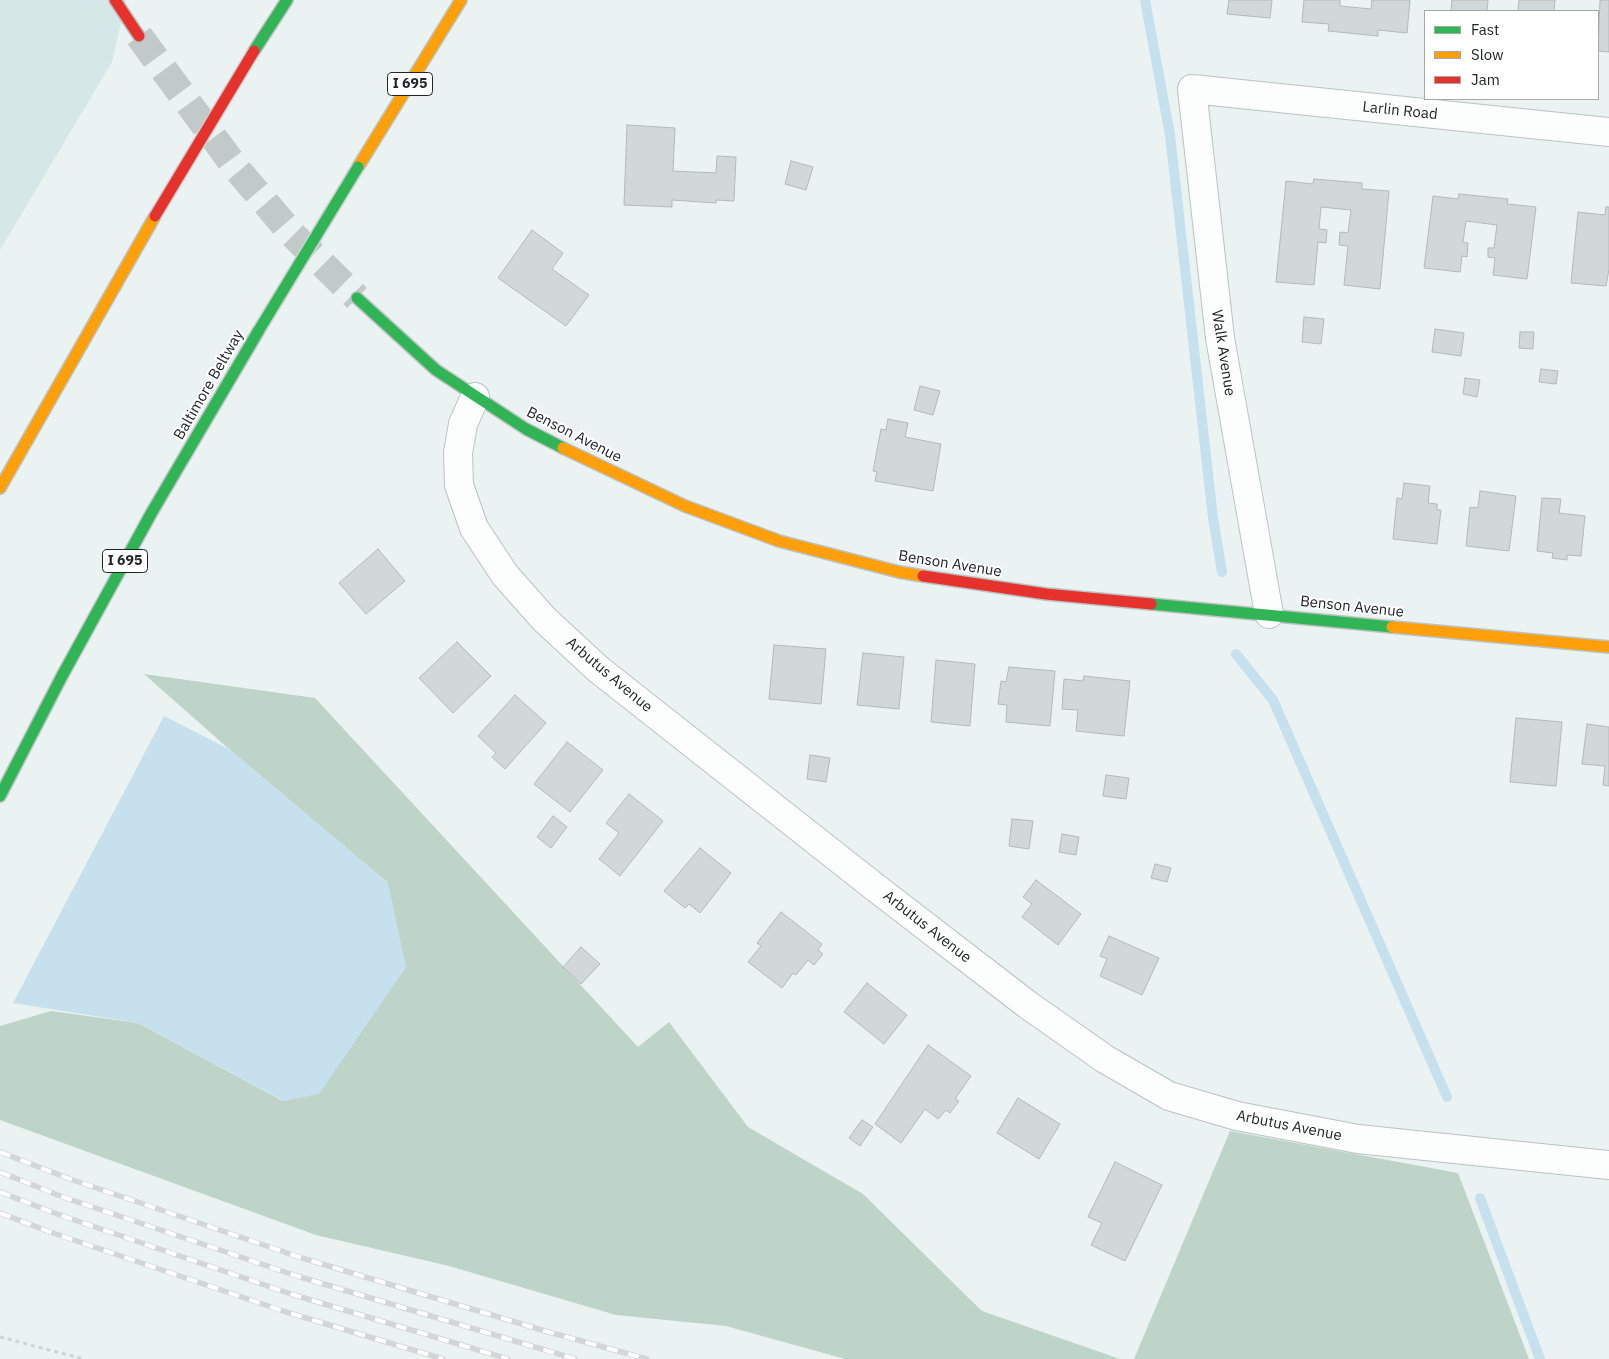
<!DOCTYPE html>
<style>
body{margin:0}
#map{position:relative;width:1609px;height:1359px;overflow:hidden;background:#eaf2f2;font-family:"IBM Plex Sans",sans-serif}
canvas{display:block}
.legend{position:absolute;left:1424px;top:10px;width:175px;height:90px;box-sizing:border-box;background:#fff;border:1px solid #a6a8a8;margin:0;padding:6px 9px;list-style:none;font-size:15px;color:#202626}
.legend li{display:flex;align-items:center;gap:10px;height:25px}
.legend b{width:25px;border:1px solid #a6a8a8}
</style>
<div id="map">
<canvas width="1609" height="1359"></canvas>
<ul class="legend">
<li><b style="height:6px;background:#30b455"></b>Fast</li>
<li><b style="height:6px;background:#ff9f0a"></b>Slow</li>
<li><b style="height:6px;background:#e5322d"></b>Jam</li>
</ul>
</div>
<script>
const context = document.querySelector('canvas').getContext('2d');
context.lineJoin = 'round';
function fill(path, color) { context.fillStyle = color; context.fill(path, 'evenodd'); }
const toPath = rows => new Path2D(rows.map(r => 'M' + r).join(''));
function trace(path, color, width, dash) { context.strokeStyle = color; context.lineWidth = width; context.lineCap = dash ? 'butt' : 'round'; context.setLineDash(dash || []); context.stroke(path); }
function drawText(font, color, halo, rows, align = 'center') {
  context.font = font + ' "IBM Plex Sans",sans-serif'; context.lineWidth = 4; context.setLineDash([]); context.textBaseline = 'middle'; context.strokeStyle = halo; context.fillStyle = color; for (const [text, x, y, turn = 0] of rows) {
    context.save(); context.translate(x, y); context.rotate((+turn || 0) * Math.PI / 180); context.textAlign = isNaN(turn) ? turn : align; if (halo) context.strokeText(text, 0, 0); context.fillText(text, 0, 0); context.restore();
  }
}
fill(toPath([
 [0,0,126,0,112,62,0,250]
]), '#d5e7e7');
fill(toPath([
 [144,674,315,698,638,1047,669,1022,748,1127,863,1194,982,1311,1120,1359,845,1359,726,1326,616,1315,449,1266,316,1235,0,1120,0,1026,51,1011,138,1023,283,1101,388,883,229,749],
 [1230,1131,1458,1173,1529,1359,1134,1359]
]), '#bfd4c9');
fill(toPath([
 [164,716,229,749,388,883,406,967,319,1094,284,1101,138,1023,13,1003]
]), '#c7e0ee');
trace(toPath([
 [1145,0,1170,135,1213,518,1222,572],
 [1236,654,1273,700,1447,1097],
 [1480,1198,1540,1359]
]), '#c7e0ee', 10);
const building = toPath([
 [1229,0,1272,0,1270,18,1227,14,1229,0],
 [1304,0,1340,0,1340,6,1371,9,1372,0,1410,0,1407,33,1378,30,1378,36,1328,31,1329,24,1302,22,1304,0],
 [1452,0,1488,0,1487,11,1451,11,1452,0],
 [1519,0,1555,0,1554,11,1518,11,1519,0],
 [1600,0,1609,0,1609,52,1598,51,1600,0],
 [627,125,675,128,673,171,716,173,717,156,736,157,734,201,716,200,716,203,672,200,672,207,624,205,627,125],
 [791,161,813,167,806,190,785,184,791,161],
 [1314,179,1362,183,1362,189,1389,191,1380,289,1344,285,1348,246,1339,245,1340,232,1348,233,1351,210,1321,207,1319,229,1327,230,1326,243,1318,242,1314,285,1276,282,1286,181,1313,184,1314,179],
 [1459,194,1508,199,1507,204,1536,207,1527,279,1493,275,1495,258,1488,257,1488,248,1494,248,1497,225,1466,221,1463,242,1468,243,1467,257,1462,256,1460,272,1424,268,1433,196,1458,199,1459,194],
 [1606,207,1609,207,1609,269,1606,286,1571,283,1578,212,1605,215,1606,207],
 [532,230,563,253,552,269,589,295,566,326,498,278,532,230],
 [1304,317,1324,319,1321,344,1302,342,1304,317],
 [1435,329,1464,333,1461,356,1432,352,1435,329],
 [1520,332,1534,332,1533,349,1519,348,1520,332],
 [1541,369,1558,371,1556,384,1539,382,1541,369],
 [1465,378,1480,380,1477,397,1463,394,1465,378],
 [920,386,940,391,933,415,914,410,920,386],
 [888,419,908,423,905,437,941,444,933,491,875,481,877,472,873,471,881,429,886,430,888,419],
 [1404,483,1430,486,1428,503,1437,504,1437,510,1441,510,1437,544,1393,539,1397,498,1402,499,1404,483],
 [1480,491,1516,496,1509,551,1466,546,1470,507,1478,508,1480,491],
 [1542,498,1561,499,1559,513,1585,516,1581,556,1567,555,1567,560,1552,558,1553,553,1537,551,1542,498],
 [378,549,405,581,366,614,339,583,378,549],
 [457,642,491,676,453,713,419,678,457,642],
 [774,645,826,649,821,704,769,699,774,645],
 [863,653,904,657,899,709,857,705,863,653],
 [936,660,975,664,970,726,931,722,936,660],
 [1009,667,1055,671,1050,726,1006,722,1007,705,998,704,1001,681,1006,682,1009,667],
 [1084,676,1130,681,1124,736,1076,731,1078,710,1062,709,1064,679,1083,681,1084,676],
 [515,695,546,723,505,769,492,757,496,753,478,736,515,695],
 [1516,718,1562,722,1556,786,1510,782,1516,718],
 [1587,724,1609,727,1609,786,1603,785,1605,766,1582,764,1587,724],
 [567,742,603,770,570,812,534,784,567,742],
 [810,755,830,758,826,782,807,779,810,755],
 [1106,775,1129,778,1126,799,1103,796,1106,775],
 [629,794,663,821,620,876,599,859,619,833,606,823,629,794],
 [553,816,567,827,551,848,537,837,553,816],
 [1012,819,1033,821,1029,849,1009,846,1012,819],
 [1062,834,1079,837,1076,855,1059,852,1062,834],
 [700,848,731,873,700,913,689,904,685,908,664,891,700,848],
 [1155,864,1171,868,1167,882,1151,878,1155,864],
 [1036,880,1081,914,1058,945,1022,917,1032,904,1023,897,1036,880],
 [781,912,822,944,818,950,823,954,814,965,808,960,796,975,793,973,782,988,748,962,761,946,757,943,781,912],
 [1109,936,1159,958,1142,995,1100,976,1107,959,1100,956,1109,936],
 [581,947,600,964,581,984,563,967,581,947],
 [867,983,907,1015,884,1044,844,1012,867,983],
 [928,1045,971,1076,955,1099,959,1101,950,1113,946,1110,938,1119,925,1109,901,1143,875,1124,928,1045],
 [1018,1098,1060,1124,1039,1159,997,1133,1018,1098],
 [862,1120,873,1127,860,1146,849,1138,862,1120],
 [1115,1162,1162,1185,1125,1261,1091,1245,1102,1223,1088,1217,1115,1162]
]);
fill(building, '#d2d8d9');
trace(building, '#b3b9b9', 1);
trace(toPath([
 [139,36,236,168,292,234,357,298]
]), '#c2c9c9', 28, [28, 14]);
const street = toPath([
 [475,397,463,424,458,453,459,485,474,528,505,575,544,619,598,669,876,888,1028,1005,1105,1059,1169,1096,1237,1116,1358,1139,1609,1165],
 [1269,614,1220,338,1192,89,1609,132]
]);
const fast = toPath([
 [254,51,287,0],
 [357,298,436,370,526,429,563,448],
 [1151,604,1392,627],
 [0,796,62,676,152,512,259,330]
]);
const slow = toPath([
 [358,167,461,0],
 [563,448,685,506,779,541,899,572,923,576],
 [0,488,155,216],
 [1392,627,1609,647]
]);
const jam = toPath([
 [115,0,139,36],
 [923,576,1046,594,1151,604]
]);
trace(street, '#bbc2c2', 30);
trace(fast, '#bbc2c2', 14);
trace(slow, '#bbc2c2', 14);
trace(jam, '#bbc2c2', 14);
trace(toPath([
 [0,1337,84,1359]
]), '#d0d3d3', 3, [4, 4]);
trace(street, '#fcfdfd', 28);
trace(fast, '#30b455', 11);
trace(slow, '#ff9f0a', 11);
trace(jam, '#e5322d', 11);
const rail = toPath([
 [0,1152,70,1179,302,1258,545,1331,647,1359],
 [0,1172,63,1197,297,1276,575,1359],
 [0,1192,57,1214,291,1294,508,1359],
 [0,1213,50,1232,286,1312,443,1359]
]);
trace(rail, '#d3d6d6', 5.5);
trace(rail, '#fff', 4, [11]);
const fastBridge = toPath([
 [259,330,358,167]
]);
const jamBridge = toPath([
 [155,216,254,51]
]);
trace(fastBridge, '#cbcfcf', 14, []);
trace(jamBridge, '#cbcfcf', 14, []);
trace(fastBridge, '#30b455', 11);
trace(jamBridge, '#e5322d', 11);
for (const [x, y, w] of [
 [410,84,45],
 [125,561,45]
]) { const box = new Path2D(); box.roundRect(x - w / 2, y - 11.5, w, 23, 4); context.fillStyle = '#fff'; context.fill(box); trace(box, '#202626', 1); }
drawText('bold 14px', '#202626', null, [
 ["I 695",410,84],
 ["I 695",125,561]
]);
drawText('15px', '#202626', '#fff', [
 ["Larlin Road",1400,111,6],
 ["Walk Avenue",1223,353,81],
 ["Baltimore Beltway",209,385,-60],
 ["Benson Avenue",574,435,27],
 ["Benson Avenue",950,564,9],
 ["Benson Avenue",1352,607,6],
 ["Arbutus Avenue",609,675,40],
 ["Arbutus Avenue",927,927,38],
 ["Arbutus Avenue",1289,1126,11]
]);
</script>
